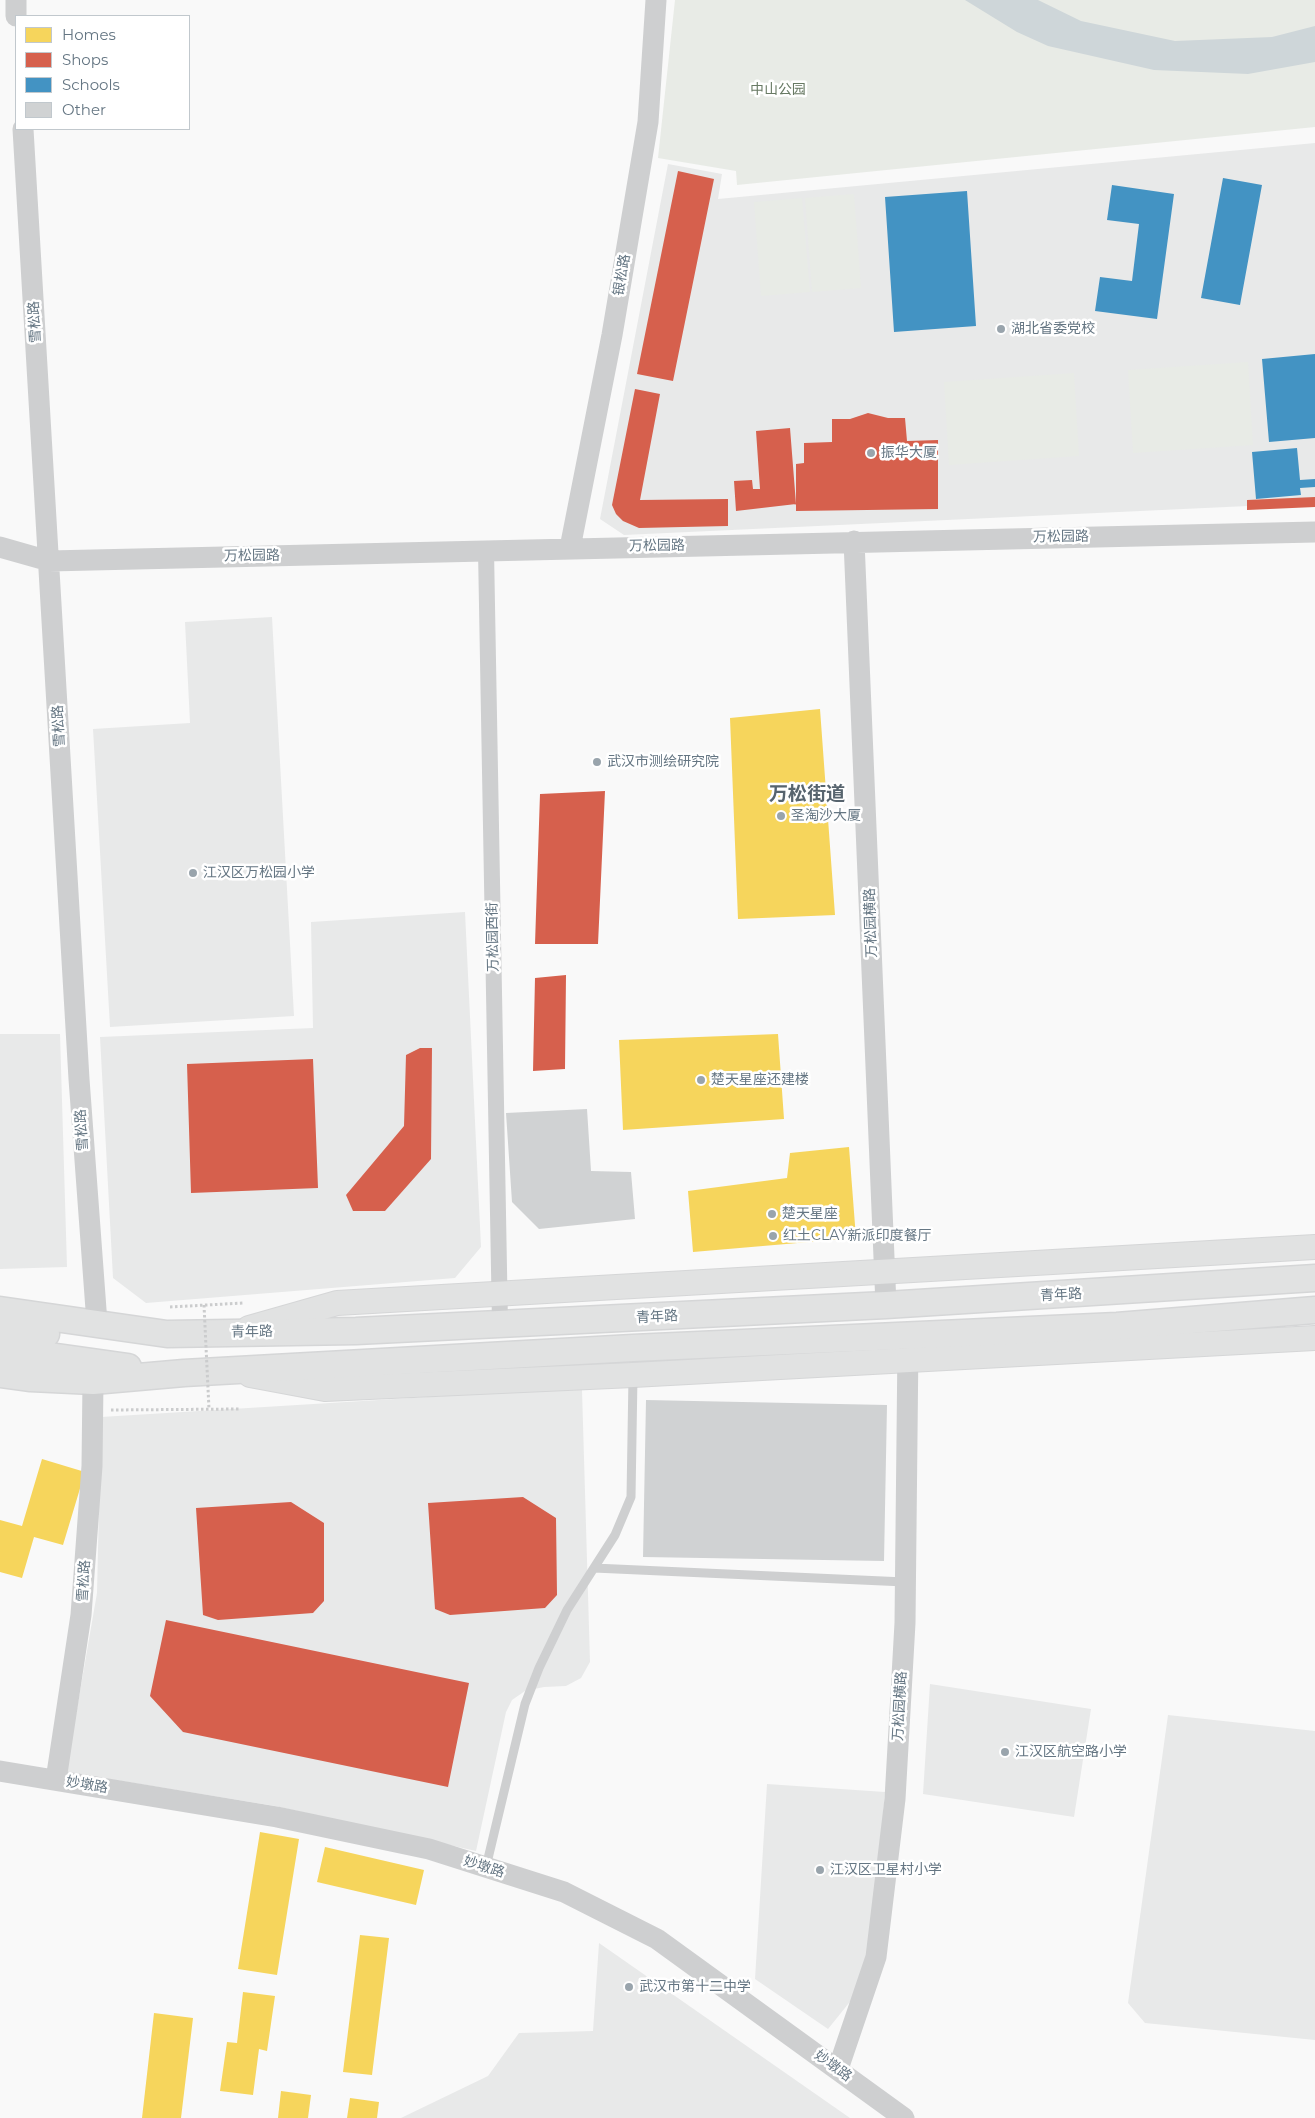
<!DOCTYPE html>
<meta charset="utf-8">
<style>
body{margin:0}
#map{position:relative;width:1315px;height:2118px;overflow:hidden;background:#f9f9f9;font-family:Montserrat,sans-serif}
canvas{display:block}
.legend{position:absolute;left:15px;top:15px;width:175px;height:115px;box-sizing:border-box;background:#fff;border:1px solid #c1c8cd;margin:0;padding:6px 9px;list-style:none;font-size:15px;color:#657683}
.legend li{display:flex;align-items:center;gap:10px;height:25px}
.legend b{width:25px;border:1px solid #c1c8cd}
</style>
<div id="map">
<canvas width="1315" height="2118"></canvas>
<ul class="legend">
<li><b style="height:14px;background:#f6d55c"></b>Homes</li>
<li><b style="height:14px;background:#d6604d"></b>Shops</li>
<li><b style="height:14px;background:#4393c3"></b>Schools</li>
<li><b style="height:14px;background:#d0d2d3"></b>Other</li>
</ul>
</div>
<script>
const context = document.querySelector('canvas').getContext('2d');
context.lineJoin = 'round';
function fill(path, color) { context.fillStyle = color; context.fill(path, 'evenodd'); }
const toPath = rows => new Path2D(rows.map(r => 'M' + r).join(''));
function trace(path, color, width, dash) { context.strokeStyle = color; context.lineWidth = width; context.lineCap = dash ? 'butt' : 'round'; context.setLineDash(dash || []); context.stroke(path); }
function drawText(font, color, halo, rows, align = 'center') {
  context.font = font + ' Montserrat,"Noto Sans SC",sans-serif'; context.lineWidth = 5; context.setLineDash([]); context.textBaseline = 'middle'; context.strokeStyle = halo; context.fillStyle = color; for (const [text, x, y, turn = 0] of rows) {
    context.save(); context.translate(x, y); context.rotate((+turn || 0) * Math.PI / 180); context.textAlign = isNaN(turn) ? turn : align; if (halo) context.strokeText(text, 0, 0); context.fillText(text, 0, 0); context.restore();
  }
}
fill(toPath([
 [1315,143,1315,505,1248,506,624,535,600,519,668,164,722,174,718,199],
 [272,617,294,1016,110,1027,93,729,190,723,185,622],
 [465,912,481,1247,455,1278,146,1303,113,1278,100,1037,313,1028,311,922],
 [0,1034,60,1034,67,1267,0,1269],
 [582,1390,590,1662,581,1678,566,1686,544,1687,525,1691,512,1700,506,1712,476,1851,275,1806,66,1772,97,1593,101,1417,526,1391],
 [930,1684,1091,1709,1074,1817,923,1794],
 [1168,1715,1315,1731,1315,2040,1145,2023,1128,2003],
 [767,1784,885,1792,872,1948,857,1993,828,2029,755,1979],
 [599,1943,850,2118,401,2118,488,2076,519,2033,593,2031]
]), '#e8e9e9');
fill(toPath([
 [675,0,1315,0,1315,127,737,185,736,171,658,158],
 [854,194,861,288,812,292,805,198],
 [802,198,810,292,761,296,754,202],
 [1248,362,1253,445,1133,453,1128,370],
 [1074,373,1079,456,949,465,944,382]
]), '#e8ebe6');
fill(toPath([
 [965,0,1038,0,1081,21,1175,41,1272,37,1315,26,1315,62,1248,74,1154,70,1048,46,1017,32]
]), '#ced6d9');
fill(toPath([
 [820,709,835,915,738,919,730,718],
 [778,1034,784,1119,623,1130,619,1040],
 [849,1147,856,1238,693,1252,688,1191,787,1178,790,1153],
 [42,1459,85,1472,63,1545,34,1537,22,1578,0,1572,0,1520,22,1526],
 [260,1832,299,1839,277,1975,238,1969],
 [325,1847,424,1870,416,1905,317,1882],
 [360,1935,389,1938,372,2075,343,2072],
 [243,1992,275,1996,267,2051,259,2049,253,2095,220,2091,227,2042,237,2043],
 [154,2013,193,2018,181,2118,142,2118],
 [281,2091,311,2095,308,2118,278,2118],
 [350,2098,379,2102,377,2118,347,2118]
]), '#f6d55c');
fill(toPath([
 [678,171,714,179,673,381,637,374],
 [635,389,660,394,640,500,728,499,728,526,639,528,623,521,616,514,612,505],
 [868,413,888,418,905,418,907,441,938,440,938,509,796,511,796,464,804,463,804,443,832,442,832,419,850,419],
 [790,428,796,504,736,511,734,481,752,480,753,489,760,489,756,431],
 [1315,497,1315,507,1247,510,1247,500],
 [605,791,598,944,535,944,540,794],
 [566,975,565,1069,533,1071,535,978],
 [420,1048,432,1048,431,1159,385,1211,353,1211,346,1195,404,1126,406,1055],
 [313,1059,318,1188,191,1193,187,1064],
 [523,1497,556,1518,557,1595,545,1608,450,1615,435,1609,428,1503],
 [291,1502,324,1523,324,1601,313,1613,218,1620,203,1615,196,1508],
 [166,1620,469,1683,448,1787,183,1732,150,1696]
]), '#d6604d');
fill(toPath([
 [1223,178,1262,185,1240,305,1201,298],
 [1112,185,1174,194,1157,319,1095,311,1100,277,1132,281,1139,224,1107,220],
 [967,191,976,326,894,332,885,197],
 [1315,354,1315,438,1269,442,1262,359],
 [1297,448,1300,480,1315,479,1315,487,1300,488,1301,495,1256,499,1252,452]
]), '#4393c3');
fill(toPath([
 [587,1109,591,1171,631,1172,635,1219,539,1229,512,1202,506,1113],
 [646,1400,887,1405,884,1561,643,1557]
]), '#d0d2d3');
const secondary = toPath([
 [249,1328,337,1303,1315,1247],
 [250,1375,325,1389,633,1375,1315,1338]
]);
const primary = toPath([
 [0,1310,167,1334,356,1331,886,1305,1315,1278],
 [0,1329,46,1334],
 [0,1349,128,1367],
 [0,1374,31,1378,93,1381,184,1373,633,1348,1117,1326,1315,1310]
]);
trace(secondary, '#d5d6d7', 26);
trace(primary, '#d5d6d7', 29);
trace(toPath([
 [170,1307,243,1303],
 [111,1410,241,1409]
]), '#cbcccd', 3, [2.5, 2.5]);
trace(toPath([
 [594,1568,905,1582],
 [486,1867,525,1704,539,1668,567,1610,615,1535,631,1497,633,1376]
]), '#cecfd0', 9);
trace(toPath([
 [486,550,500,1324]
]), '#cecfd0', 16);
trace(toPath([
 [16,0,16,16],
 [23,129,79,1079,97,1323],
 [854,541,886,1305],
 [0,547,49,561,1315,532],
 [570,548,612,335,648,122,656,0],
 [0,1771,277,1817,429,1849,564,1892,657,1939,904,2118],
 [56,1780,81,1615,92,1466,93,1381],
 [838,2069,876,1957,895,1799,905,1623,908,1343]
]), '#cecfd0', 21);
trace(secondary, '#e1e2e2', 24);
trace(primary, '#e1e2e2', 26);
trace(toPath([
 [204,1305,209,1409]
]), '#cbcccd', 3, [2.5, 2.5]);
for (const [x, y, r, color] of [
 [1001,329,5,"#99a4ac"],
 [871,453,5,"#99a4ac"],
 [597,762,5,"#99a4ac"],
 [781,816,5,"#99a4ac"],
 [193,873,5,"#99a4ac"],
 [701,1080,5,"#99a4ac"],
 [772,1214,5,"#99a4ac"],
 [773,1236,5,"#99a4ac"],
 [1005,1752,5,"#99a4ac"],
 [820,1870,5,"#99a4ac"],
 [629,1987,5,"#99a4ac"]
]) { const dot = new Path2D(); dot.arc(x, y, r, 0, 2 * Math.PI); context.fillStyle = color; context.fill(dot); trace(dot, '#fff', 2); }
drawText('14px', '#687a64', '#fff', [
 ["中山公园",778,90]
]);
drawText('14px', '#657683', '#fff', [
 ["银松路",622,275,-80],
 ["雪松路",35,322,-93],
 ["万松园路",1061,537,-1],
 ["万松园路",657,546,-1],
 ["万松园路",252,556,-1],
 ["雪松路",59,726,-93],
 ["万松园横路",871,923,-92],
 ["万松园西街",493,937,-91],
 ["雪松路",82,1130,-94],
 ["青年路",1061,1295,-3],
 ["青年路",657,1317,-3],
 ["青年路",252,1332,-1],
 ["雪松路",84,1581,-86],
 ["万松园横路",900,1706,-87],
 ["妙墩路",87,1785,9],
 ["妙墩路",484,1867,18],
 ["妙墩路",833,2066,36]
]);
drawText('14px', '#657683', '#fff', [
 ["湖北省委党校",1011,329],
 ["振华大厦",881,453],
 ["武汉市测绘研究院",607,762],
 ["圣淘沙大厦",791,816],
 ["江汉区万松园小学",203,873],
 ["楚天星座还建楼",711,1080],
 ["楚天星座",782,1214],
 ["红土CLAY新派印度餐厅",783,1236],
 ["江汉区航空路小学",1015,1752],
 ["江汉区卫星村小学",830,1870],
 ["武汉市第十二中学",639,1987]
], 'left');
drawText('bold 19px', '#57646e', '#fff', [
 ["万松街道",807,794]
]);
</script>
